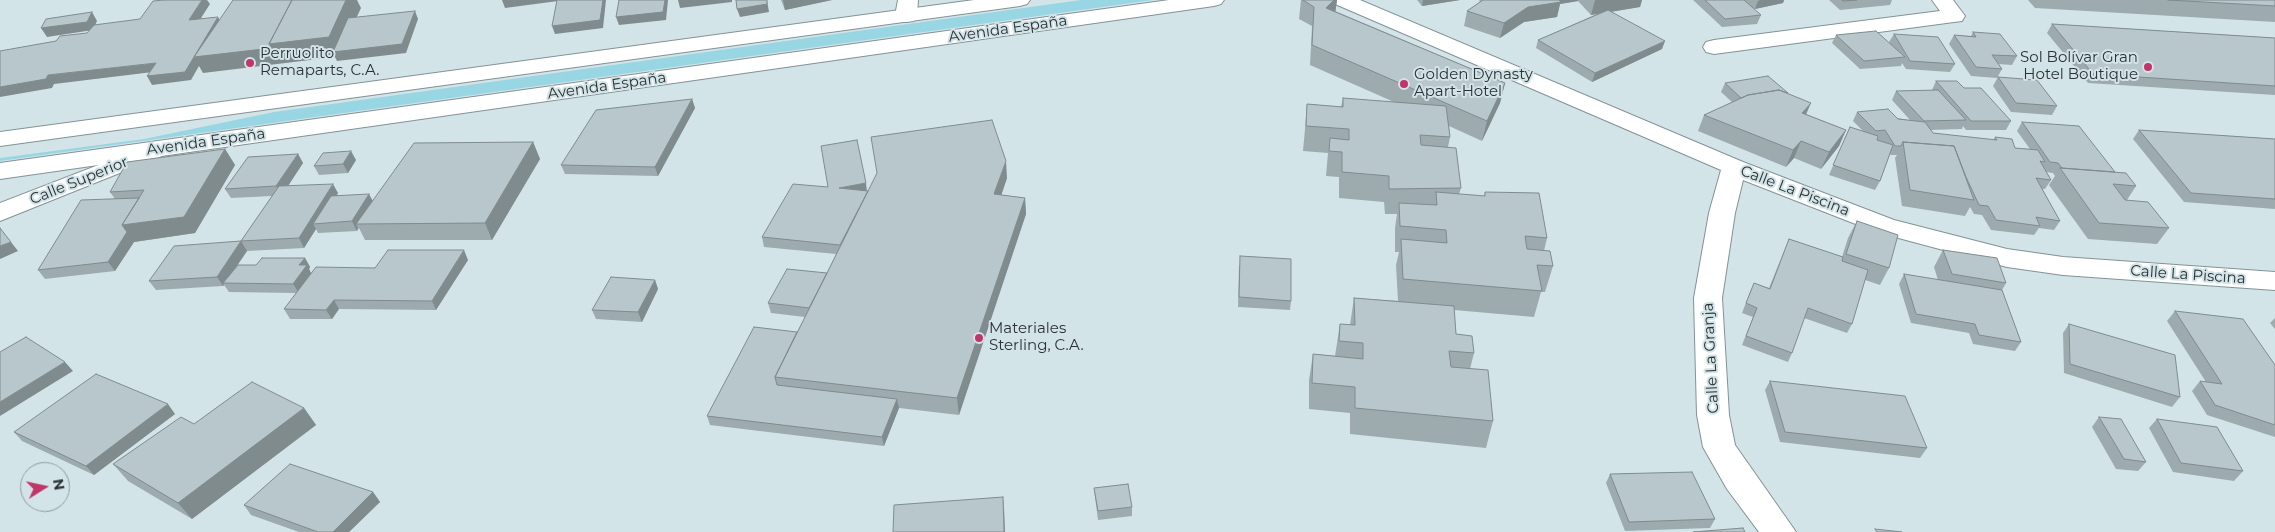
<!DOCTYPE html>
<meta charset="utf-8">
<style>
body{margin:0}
#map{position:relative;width:2275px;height:532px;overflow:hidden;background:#d3e4e8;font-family:Montserrat,sans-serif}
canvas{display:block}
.north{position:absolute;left:20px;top:462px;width:50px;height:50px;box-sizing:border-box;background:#d3e4e8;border:1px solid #909da0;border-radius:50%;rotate:80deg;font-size:14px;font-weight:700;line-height:20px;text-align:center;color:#2b3233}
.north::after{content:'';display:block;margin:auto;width:18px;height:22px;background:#c13568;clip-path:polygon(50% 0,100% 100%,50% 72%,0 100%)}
</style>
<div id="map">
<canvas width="2275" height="532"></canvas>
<div class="north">N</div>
</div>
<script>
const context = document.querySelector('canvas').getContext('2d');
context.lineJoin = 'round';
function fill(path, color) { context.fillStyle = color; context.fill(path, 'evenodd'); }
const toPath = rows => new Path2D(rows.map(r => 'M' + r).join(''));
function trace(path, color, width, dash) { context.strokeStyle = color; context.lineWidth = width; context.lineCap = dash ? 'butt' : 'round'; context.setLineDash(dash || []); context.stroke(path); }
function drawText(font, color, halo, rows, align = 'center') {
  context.font = font + ' Montserrat,sans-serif'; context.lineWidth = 4; context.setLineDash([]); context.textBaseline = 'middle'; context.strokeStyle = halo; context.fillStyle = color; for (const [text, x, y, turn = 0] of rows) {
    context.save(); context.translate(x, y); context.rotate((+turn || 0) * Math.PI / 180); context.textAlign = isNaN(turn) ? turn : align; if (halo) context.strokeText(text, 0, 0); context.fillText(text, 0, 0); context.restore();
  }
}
fill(toPath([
 [1081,0,1153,0,0,161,0,158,144,139,274,112]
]), '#99d6e4');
const minor = toPath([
 [898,0,918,0,917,16,914,21,906,22,898,21,895,16,898,0],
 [1332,0,1360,0,1743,162,1894,220,2007,249,2063,257,2275,272,2275,290,2063,275,2007,267,1876,232,1743,180,1735,213,1722,298,1729,415,1735,445,1796,532,1759,532,1727,489,1703,447,1697,415,1694,298,1709,213,1721,170,1335,4,1332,0],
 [1932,0,1953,0,1965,16,1962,21,1954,22,1714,54,1706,52,1703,47,1706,42,1714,40,1940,11,1932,0],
 [158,142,167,144,170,149,167,154,0,221,0,203,158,142]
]);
const major = toPath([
 [974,0,1030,0,1027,4,1020,6,0,146,0,132,974,0],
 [1169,0,1224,0,1221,4,1214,6,0,179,0,163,1169,0]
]);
trace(minor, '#839296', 2);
trace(major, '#839296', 2);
fill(minor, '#fff');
fill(major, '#fff');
fill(toPath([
 [781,0,832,0,785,10],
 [1301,0,1337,0,1335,11,1505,83,1500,103,1482,141,1449,126,1450,137,1448,147,1461,188,1459,194,1484,196,1485,192,1547,238,1544,251,1553,266,1545,292,1541,292,1534,317,1454,310,1456,334,1474,353,1470,369,1493,421,1486,448,1350,434,1350,413,1309,409,1309,380,1313,354,1335,356,1340,324,1350,325,1354,298,1398,301,1396,265,1399,252,1395,252,1395,228,1397,214,1385,214,1384,202,1339,198,1339,177,1326,176,1328,153,1303,151,1305,129,1307,104,1341,107,1343,98,1394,102,1310,65,1312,26,1299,19],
 [1417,0,1460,0,1422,6],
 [1479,0,1642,0,1640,7,1611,12,1662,49,1592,82,1536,48,1538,40,1599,13,1591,15,1578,1,1560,4,1557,17,1524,22,1500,38,1464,26,1467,11,1480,2],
 [1693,0,1784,0,1783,3,1755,9,1751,7,1761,15,1757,24,1722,27],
 [1829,0,1892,0,1890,5,1840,10],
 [2028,0,2275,0,2275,22,2035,8],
 [2052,24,2275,38,2275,95,2088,83,2047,33],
 [1973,32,2017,56,2012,65,1998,64,2002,69,1997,78,1971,76,1949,44,1954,35,1971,36],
 [1894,34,1955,64,1950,72,1906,69,1902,63,1901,66,1860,69,1832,43,1836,35,1890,44,1889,42],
 [1998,77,2057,106,2052,115,2011,112,1993,86],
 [1936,81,1964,88,2011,121,2006,130,1966,130,1963,126,1962,129,1931,130,1933,133,1993,140,1995,137,2015,148,2030,149,2017,131,2022,122,2115,172,2136,186,2127,200,2169,228,2157,244,2088,239,2049,185,2055,176,2053,173,2046,172,2051,180,2045,189,2042,189,2060,221,2054,230,2039,228,2034,235,1991,230,1982,215,1974,214,1970,207,1965,216,1902,206,1895,158,1897,155,1891,155,1890,154,1880,181,1875,190,1829,175,1850,127,1864,132,1853,121,1857,112,1910,120,1892,100,1896,91,1932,90],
 [1725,83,1806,114,1846,130,1839,146,1821,169,1794,158,1786,167,1698,131,1704,115,1732,102,1721,92],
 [692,99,695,108,658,176,565,174,561,165],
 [2139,130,2275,139,2275,209,2184,202,2133,139],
 [533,142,540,159,492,240,365,240,359,228,357,231,318,233,316,229,304,248,247,251,241,241,272,196,231,198,225,189,298,154,303,163,288,186,338,193,337,195,372,201],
 [225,149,235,165,195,233,134,242,115,271,45,279,38,270,115,199,110,192],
 [356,160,348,173,319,175,314,166],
 [1007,178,1001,195,1025,198,1026,214,959,415,899,408,884,446,710,425,707,416,797,332,805,317,771,313,768,303,827,273,836,254,764,247,762,237,867,191],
 [1857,221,1889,268,1880,285,1865,280,1852,324,1847,333,1804,318,1792,353,1788,362,1742,345,1753,317,1742,313,1750,292,1754,283,1769,288,1789,239,1842,257,1848,238],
 [241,241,247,251,237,266,256,265,305,258,310,267,309,269,311,273,468,260,436,310,339,309,332,319,290,319,284,309,296,293,229,292,224,285,223,286,156,290,149,281],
 [1943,250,2006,283,2002,290,2021,342,2015,351,1973,344,1969,333,1911,323,1899,284,1904,274,1938,280,1934,267],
 [1239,265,1291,301,1290,310,1238,307],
 [655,280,658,289,642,322,596,319,592,310],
 [2175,311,2275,365,2275,437,2207,415,2192,391,2200,381,2206,382,2167,321],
 [2275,318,2275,329,2270,323],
 [2069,324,2180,397,2172,407,2064,373,2063,333],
 [1770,381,1927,448,1920,458,1780,442,1765,390],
 [304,408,316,425,192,519,128,481,113,464,194,424],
 [175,414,94,475,22,441,14,432],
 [2099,417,2146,462,2138,471,2116,469,2092,427],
 [2157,419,2243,471,2234,481,2173,472,2149,428],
 [1610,474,1715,519,1710,528,1625,531,1606,483],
 [1094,488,1132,507,1132,516,1098,520,1095,497],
 [373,492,380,502,349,532,299,532,251,515,244,505]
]), '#9dabaf');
fill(toPath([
 [202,0,207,0,210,4,194,29,189,20],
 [346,0,357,0,361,8,341,51,415,11,418,19,406,53,337,61,335,57,203,73,199,66,191,80,152,85,147,76,218,17,223,26,269,44],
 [502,0,558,0,558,1,505,8],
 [603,0,606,0,603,28,555,34,552,26],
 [665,0,668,0,666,20,619,25,616,17],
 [678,0,732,0,732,2,680,8],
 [767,0,769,12,740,17,737,9],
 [783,0,832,0,785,10],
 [1334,0,1337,0,1335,15,1326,8],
 [1423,0,1460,0,1422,6],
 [1555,0,1578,0,1578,1,1560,4,1557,17,1524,22,1500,38,1504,23,1528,7],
 [1595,0,1642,0,1640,7,1591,15],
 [1760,0,1784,0,1783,3,1755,9,1758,1],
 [92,12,97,21,93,30,47,37,41,28],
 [1665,41,1662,49,1592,82,1595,73],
 [156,63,161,71,54,84,52,88,0,97,0,87,48,75],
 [1505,83,1500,103,1482,141,1487,121],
 [692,99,695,108,658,176,655,167],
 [1811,103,1804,119,1802,113],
 [1846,130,1839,146,1821,169,1829,152],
 [1801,141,1794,158,1786,167,1793,150],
 [533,142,540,159,492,240,485,223],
 [225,149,235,165,195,233,134,242,115,271,108,262,122,225],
 [351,151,356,160,348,173,343,164],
 [298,154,303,163,282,195,276,186],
 [1006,161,1007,178,996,211,994,194],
 [866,183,867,192,839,188],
 [333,184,338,193,319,223,313,224,316,229,304,248,299,238],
 [369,194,374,203,356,224,358,228,357,231,352,221],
 [1025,198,1026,214,959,415,957,398],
 [241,241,247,251,225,283,223,283,224,285,223,286,217,277],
 [11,242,18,251,0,259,0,246],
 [464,250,468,260,436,310,432,301],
 [305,258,310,267,309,269,312,275,299,293,293,284,299,265],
 [655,280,658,289,642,322,638,312],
 [334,300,339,309,332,319,326,310],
 [65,362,73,371,0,416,0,402],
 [897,399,899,408,884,446,882,437],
 [168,404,175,414,94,475,86,466],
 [304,408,316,425,192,519,178,503],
 [373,492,380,502,349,532,333,532],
 [1003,497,1004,507,1005,532,1004,532]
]), '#808b8e');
const building = toPath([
 [164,0,202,0,189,20,218,17,185,72,147,76,156,63,48,75,46,79,0,87,0,51,56,41,60,36,87,33,94,25,140,19,153,1,164,0],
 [233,0,292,0,269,44,272,48,194,57,233,0],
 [292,0,346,0,329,37,269,44,292,0],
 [557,0,603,0,600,20,552,26,557,0],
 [619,0,665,0,663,12,616,17,619,0],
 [736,0,767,0,767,4,737,9,736,0],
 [1303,0,1334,0,1326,8,1505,83,1487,121,1312,45,1314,7,1303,0],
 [1483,0,1559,0,1561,2,1528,7,1504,23,1467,11,1483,0],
 [1705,0,1744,0,1761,15,1725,19,1705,0],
 [1842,0,1857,0,1844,1,1842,0],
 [2168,0,2275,0,2275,6,2168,0],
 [1608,10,1665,41,1595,73,1538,40,1608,10],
 [415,11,402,44,333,52,348,18,415,11],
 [92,12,87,22,41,28,46,19,92,12],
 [2052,24,2275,38,2275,86,2093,74,2052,24],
 [1876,31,1905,57,1864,61,1836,35,1876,31],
 [1973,32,2000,34,2017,56,1992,55,2002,69,1976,67,1954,35,1976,37,1973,32],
 [1894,34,1938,37,1955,64,1910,61,1894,34],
 [1768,76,1788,93,1779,90,1748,95,1741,98,1725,83,1768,76],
 [1998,77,2037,80,2057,106,2016,103,1998,77],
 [1936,81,1957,81,1964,88,1981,88,2011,121,1971,121,1936,81],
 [1779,90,1811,103,1802,113,1846,130,1829,152,1801,141,1793,150,1704,115,1748,95,1779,90],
 [1938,90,1966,120,1924,121,1896,91,1938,90],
 [1343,98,1446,106,1450,137,1420,135,1421,145,1456,148,1461,188,1389,189,1389,176,1342,172,1342,152,1329,151,1330,138,1349,140,1349,129,1306,126,1307,104,1343,107,1343,98],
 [692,99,655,167,561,165,596,110,692,99],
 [1888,109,1898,119,1925,122,1933,133,1997,140,1995,137,2012,139,2015,148,2038,150,2045,162,2040,161,2051,180,2036,178,2060,221,2036,217,2040,226,1996,220,1988,206,1979,205,1966,177,1954,146,1903,142,1901,146,1895,146,1885,130,1876,131,1857,112,1888,109],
 [992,120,1006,161,994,194,1025,198,957,398,775,377,877,173,871,137,992,120],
 [2022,122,2079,126,2115,172,2062,168,2058,163,2050,162,2022,122],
 [1850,127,1878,136,1877,140,1893,145,1880,181,1833,165,1850,127],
 [2139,130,2275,139,2275,199,2191,193,2139,130],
 [857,140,866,183,839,188,868,191,840,245,762,237,793,184,828,187,821,146,857,140],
 [533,142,485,223,356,224,414,143,533,142],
 [1903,142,1954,146,1974,200,1910,190,1903,142],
 [225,149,184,217,122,225,144,190,110,192,127,162,225,149],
 [351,151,343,164,314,166,323,153,351,151],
 [298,154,276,186,225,189,248,157,298,154],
 [2060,168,2126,173,2136,186,2113,184,2125,200,2148,202,2169,228,2099,223,2060,168],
 [333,184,299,238,241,241,279,186,333,184],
 [1436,192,1485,196,1485,192,1539,193,1547,238,1525,236,1527,249,1550,251,1553,266,1537,265,1542,291,1403,279,1401,239,1447,243,1446,230,1400,226,1399,203,1437,205,1436,192],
 [369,194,352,221,313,224,331,196,369,194],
 [139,198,122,225,127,232,108,262,38,270,81,200,139,198],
 [1857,221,1898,235,1889,268,1846,254,1857,221],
 [0,228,11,242,0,246,0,228],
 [1789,239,1843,257,1842,261,1868,270,1852,324,1808,308,1792,353,1746,336,1757,308,1746,303,1754,283,1770,289,1789,239],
 [241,241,217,277,149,281,174,246,241,241],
 [388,250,464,250,432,301,334,300,326,310,284,309,316,267,375,268,388,250],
 [1943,250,1997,258,2006,283,1952,274,1943,250],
 [1240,256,1291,259,1291,301,1239,297,1240,256],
 [262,258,305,258,299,265,307,265,293,284,223,283,238,265,256,265,262,258],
 [787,269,827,273,809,308,768,303,787,269],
 [1904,274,2002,290,2021,342,1979,335,1975,324,1916,314,1904,274],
 [611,277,655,280,638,312,592,310,611,277],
 [1354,298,1454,306,1456,334,1472,336,1474,353,1449,351,1451,367,1488,370,1493,421,1355,408,1355,387,1312,383,1313,354,1363,359,1363,343,1339,341,1340,324,1355,325,1354,298],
 [2175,311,2243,319,2275,365,2275,425,2215,405,2200,381,2222,384,2175,311],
 [2069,324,2175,355,2180,397,2070,364,2069,324],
 [754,327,797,332,775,377,777,385,897,399,882,437,707,416,754,327],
 [26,337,65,362,0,402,0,352,26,337],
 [96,374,168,404,86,466,14,432,96,374],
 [1770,381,1905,396,1927,448,1785,432,1770,381],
 [252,382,304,408,178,503,113,464,181,417,194,424,252,382],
 [2099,417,2121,419,2146,462,2124,459,2099,417],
 [2157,419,2217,427,2243,471,2181,463,2157,419],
 [290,464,373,492,333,532,318,532,244,505,290,464],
 [1692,472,1715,519,1629,522,1610,474,1692,472],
 [1128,484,1132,507,1098,511,1094,488,1128,484],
 [1003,497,1004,532,893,532,894,505,1003,497],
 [1743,528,1745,532,1693,532,1743,528],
 [1875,529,1902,532,1877,532,1875,529]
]);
fill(building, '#b7c7cb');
trace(building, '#808b8e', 1);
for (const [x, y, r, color] of [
 [250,63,5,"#c13568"],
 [2148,67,5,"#c13568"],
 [1404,84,5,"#c13568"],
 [979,338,5,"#c13568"]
]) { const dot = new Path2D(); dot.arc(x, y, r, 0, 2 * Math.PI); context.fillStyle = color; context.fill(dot); trace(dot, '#d3e4e8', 2); }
drawText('15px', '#2b3233', '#d3e4e8', [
 ["Avenida España",1008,29,-8],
 ["Avenida España",607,86,-8],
 ["Avenida España",206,142,-8],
 ["Calle Superior",79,181,-22],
 ["Calle La Piscina",1795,191,21],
 ["Calle La Piscina",2188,275,4],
 ["Calle La Granja",1711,358,-93]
]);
drawText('15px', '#2b3233', '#d3e4e8', [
 ["Perruolito",260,54],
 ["Remaparts, C.A.",260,71],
 ["Sol Bolívar Gran",2138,58,"right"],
 ["Hotel Boutique",2138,75,"right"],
 ["Golden Dynasty",1414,75],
 ["Apart-Hotel",1414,92],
 ["Materiales",989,329],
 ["Sterling, C.A.",989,346]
], 'left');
</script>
